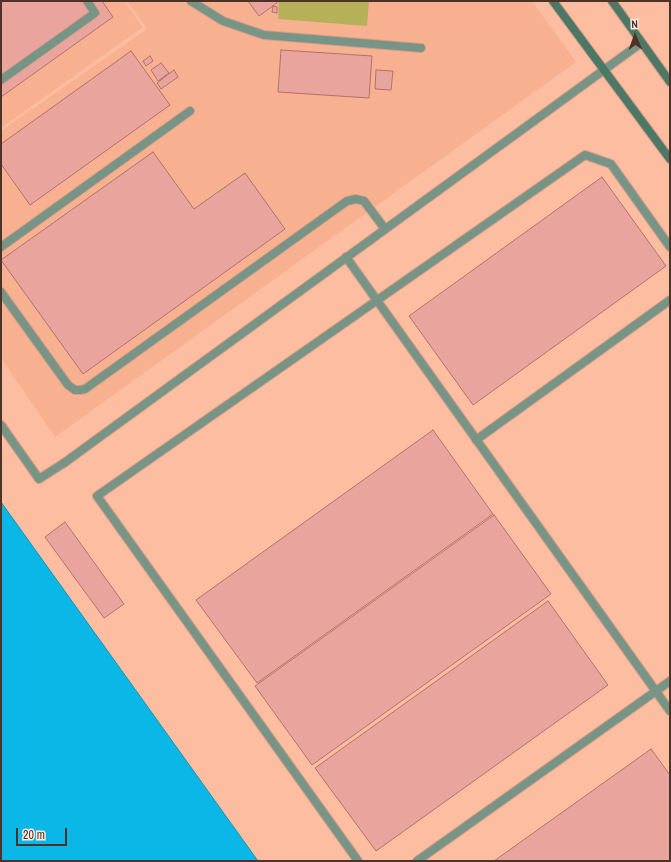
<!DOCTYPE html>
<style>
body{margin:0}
#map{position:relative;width:671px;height:862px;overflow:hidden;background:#fcbda0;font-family:"Archivo Narrow",sans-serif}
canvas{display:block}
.frame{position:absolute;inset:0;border:2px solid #4c3327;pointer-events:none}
.north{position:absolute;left:615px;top:16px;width:40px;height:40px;-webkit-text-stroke:3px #fde9e0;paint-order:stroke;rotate:358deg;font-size:11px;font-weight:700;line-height:16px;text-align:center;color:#4c3327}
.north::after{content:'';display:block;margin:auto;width:14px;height:18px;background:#4c3327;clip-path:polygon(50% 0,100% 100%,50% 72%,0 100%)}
.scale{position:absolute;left:16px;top:828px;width:51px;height:18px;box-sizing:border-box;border:2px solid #4c3327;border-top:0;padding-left:5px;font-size:12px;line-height:14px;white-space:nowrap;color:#4c3327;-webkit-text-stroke:3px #fde9e0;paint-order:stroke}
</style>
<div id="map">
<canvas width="671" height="862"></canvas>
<div class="frame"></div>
<div class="north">N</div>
<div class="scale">20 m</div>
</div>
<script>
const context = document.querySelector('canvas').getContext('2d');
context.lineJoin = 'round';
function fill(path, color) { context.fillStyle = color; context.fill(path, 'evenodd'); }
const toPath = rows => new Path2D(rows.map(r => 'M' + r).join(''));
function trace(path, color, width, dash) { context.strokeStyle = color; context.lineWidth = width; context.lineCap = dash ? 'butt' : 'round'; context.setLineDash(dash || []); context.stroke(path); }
fill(toPath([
 [1,1,124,1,143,27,1,128],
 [127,1,532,1,576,62,55,437,1,358,1,131,147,29]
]), '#f7b191');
fill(toPath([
 [279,1,369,1,367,26,278,19]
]), '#b6b159');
const water = toPath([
 [1,502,16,523,258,861,1,861,1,502]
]);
fill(water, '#0bb7e7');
trace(water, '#1e8fad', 1);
const building = toPath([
 [1,1,102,1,113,17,1,97,1,1],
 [248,1,276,1,277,3,259,16,248,1],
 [273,6,277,7,277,13,272,12,273,6],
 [281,50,372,56,369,98,278,92,281,50],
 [131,51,170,105,30,205,1,164,1,144,131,51],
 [150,56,153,61,146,66,143,61,150,56],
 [161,63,169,73,158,81,151,70,161,63],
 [174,70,178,77,161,89,157,83,174,70],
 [376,70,393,71,391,90,375,89,376,70],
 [153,152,194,209,245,173,285,229,83,374,1,260,153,152],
 [602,177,666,266,473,405,409,316,602,177],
 [433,430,493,514,257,683,196,600,433,430],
 [494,515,551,594,312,765,255,686,494,515],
 [65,522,124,604,104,618,45,537,65,522],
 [548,601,608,685,376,851,315,768,548,601],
 [651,749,670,775,670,861,494,861,651,749]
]);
fill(building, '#e9a49d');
trace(building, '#b2726b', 1);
const service = toPath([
 [191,1,223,21,264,35,421,48],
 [1,80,95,13,87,1],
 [1,247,190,111],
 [346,257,670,711],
 [1,292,68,385,75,390,80,390,85,389,347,201,356,199,364,201,385,229],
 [1,425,39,479,64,463],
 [476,440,670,300],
 [358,861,97,496,585,155,611,164,670,247],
 [417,861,670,681]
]);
const minor = toPath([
 [64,463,641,43]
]);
const secondary = toPath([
 [553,1,670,159],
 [612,1,670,82]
]);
trace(service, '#d59f85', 10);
trace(minor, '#d59f85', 10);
trace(secondary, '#d59f85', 10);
trace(service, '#789487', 8);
trace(minor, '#789487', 8);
trace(secondary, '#4d7865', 8);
</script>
